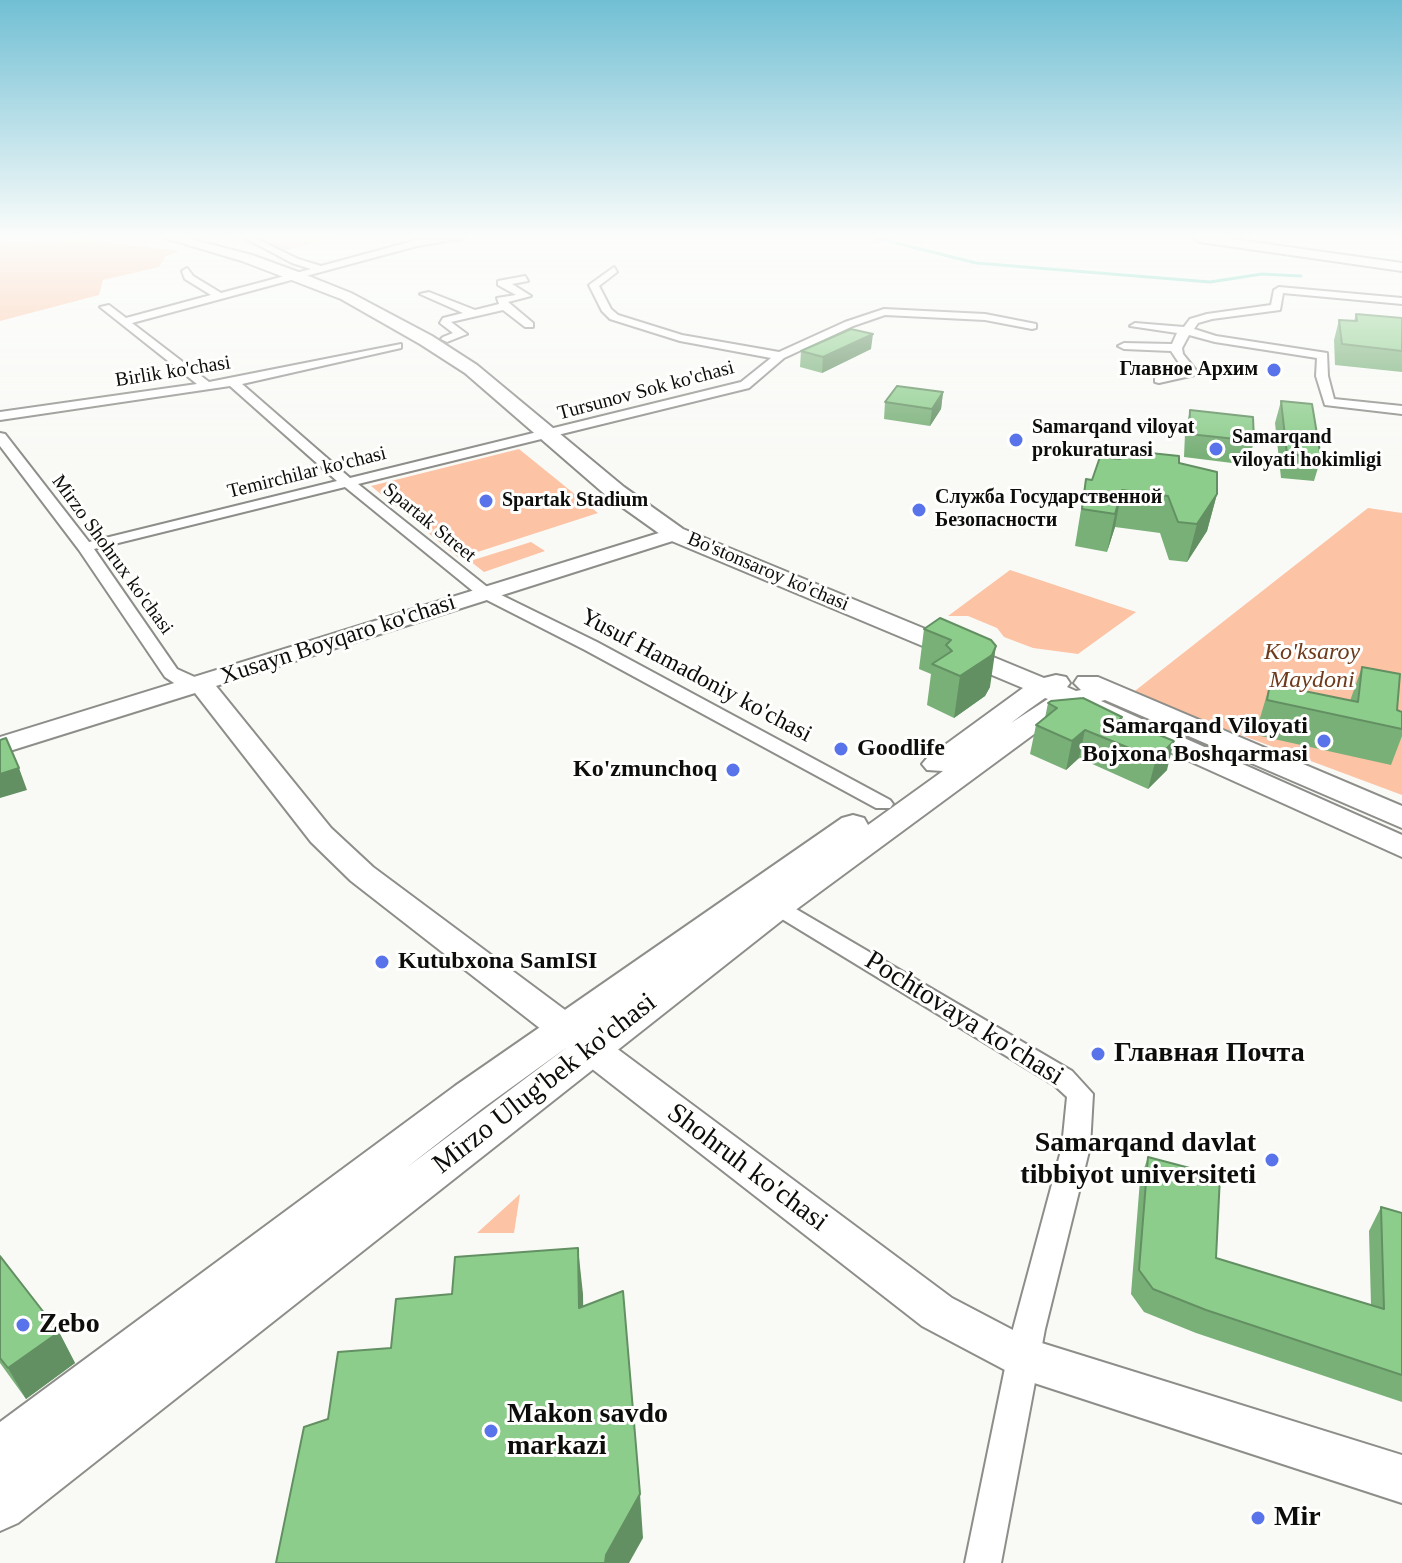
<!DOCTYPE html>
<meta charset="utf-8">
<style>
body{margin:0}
canvas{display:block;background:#f9faf6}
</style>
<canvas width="1402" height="1563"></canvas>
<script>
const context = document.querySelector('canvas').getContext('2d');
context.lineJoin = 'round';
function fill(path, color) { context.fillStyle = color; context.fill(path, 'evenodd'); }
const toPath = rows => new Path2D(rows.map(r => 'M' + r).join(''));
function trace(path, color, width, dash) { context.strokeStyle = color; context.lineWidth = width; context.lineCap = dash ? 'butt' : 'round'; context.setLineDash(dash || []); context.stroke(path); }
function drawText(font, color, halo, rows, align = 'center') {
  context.font = font + ' Georgia,serif'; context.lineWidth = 6; context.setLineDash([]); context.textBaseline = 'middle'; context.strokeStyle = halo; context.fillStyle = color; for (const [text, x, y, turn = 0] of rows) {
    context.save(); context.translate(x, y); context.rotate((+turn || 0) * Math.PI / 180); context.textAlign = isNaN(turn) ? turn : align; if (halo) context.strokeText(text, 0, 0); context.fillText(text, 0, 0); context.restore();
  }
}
fill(toPath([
 [80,238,180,251,166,256,159,267,103,280,99,295,0,321,0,241,43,242],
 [224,238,333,238,276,253],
 [519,449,598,513,459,558,371,486],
 [1368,508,1402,513,1402,795,1131,694],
 [531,542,545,551,484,572,470,561],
 [1010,570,1136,612,1078,654,1033,648,1004,637,997,628,968,616,948,616],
 [520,1194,514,1233,477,1233]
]), '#fdc3a5');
trace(toPath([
 [876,238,976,263,1210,282,1262,274,1301,276]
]), '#5ed0b5', 3);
const minor = toPath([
 [245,238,255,238,298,259,321,266,417,240,464,238,417,246,132,323,209,382,401,344,401,348,242,384,350,478,741,382,771,358,680,341,610,319,602,311,589,285,614,267,617,272,599,286,611,309,618,315,682,335,779,352,845,322,884,309,985,314,1036,324,1036,328,1032,329,985,320,885,315,853,326,784,358,749,388,358,484,491,590,597,642,890,800,893,804,890,808,876,808,585,650,479,596,345,487,94,549,177,669,210,684,201,689,177,685,165,677,79,550,0,446,0,433,5,434,89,542,337,481,230,386,0,420,0,412,197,384,100,307,109,305,126,318,211,295,185,279,182,271,187,268,193,276,221,293,311,269,292,263,245,238],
 [525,276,528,281,512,284,531,296,508,302,533,323,533,327,525,327,503,310,451,322,467,334,447,342,441,339,443,337,453,333,440,323,443,318,463,313,420,294,429,292,475,310,499,304,497,298,516,295,498,285,498,281,525,276],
 [1279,287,1402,298,1402,304,1283,293,1280,310,1212,319,1198,323,1194,329,1216,336,1327,353,1328,376,1334,399,1402,406,1402,414,1325,405,1316,376,1317,358,1215,342,1189,335,1182,348,1183,354,1199,374,1159,383,1155,382,1155,376,1185,372,1171,351,1124,349,1118,346,1124,343,1172,344,1177,333,1130,326,1135,323,1184,327,1190,319,1207,314,1271,305,1274,290,1279,287],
 [767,892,1072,1071,1093,1094,1090,1147,1045,1329,1001,1563,965,1563,1013,1329,1062,1147,1067,1097,1054,1085,759,905,756,900,759,895,767,892]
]);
const secondary = toPath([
 [1194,238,1224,238,1402,263,1402,271,1200,242,1194,238],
 [675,528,682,530,685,534,682,538,216,686,331,828,373,867,952,1298,1032,1340,1402,1455,1402,1503,1022,1379,922,1326,351,881,311,842,195,693,0,754,0,737,675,528]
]);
const primary = toPath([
 [165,238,186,238,252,255,301,273,351,293,432,336,477,365,624,487,683,529,1044,678,1056,675,1066,677,1070,683,1067,687,1076,691,1081,690,1074,683,1078,677,1098,677,1402,806,1402,828,1105,700,1101,701,1402,835,1402,857,1112,726,1073,709,1064,712,790,914,18,1523,0,1531,0,1422,455,1086,842,818,853,815,864,818,868,825,943,771,927,770,922,764,927,758,1023,688,667,539,608,497,465,373,420,344,341,299,242,261,165,238],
 [1045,698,1048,699,1011,723,1028,710,1045,698],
 [570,1045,406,1168,483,1108,570,1045]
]);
trace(minor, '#8d8d8a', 4);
trace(secondary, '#8d8d8a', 4);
trace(primary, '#8d8d8a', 4);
fill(minor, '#fff');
fill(secondary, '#fff');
fill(primary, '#fff');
fill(toPath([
 [1356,314,1402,318,1402,372,1335,365,1334,340,1339,320,1354,321],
 [871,349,822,373,800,367,801,351],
 [943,392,941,409,930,426,884,419,885,402],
 [1281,401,1321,458,1314,481,1281,478,1275,423],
 [1190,410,1254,441,1248,465,1184,457,1185,433],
 [1120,459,1179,463,1217,494,1207,531,1187,562,1169,560,1160,533,1115,527,1107,552,1075,546,1086,479,1092,480],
 [940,618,990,687,985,696,954,718,927,705,931,674,919,669,924,629],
 [1362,667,1397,710,1402,712,1402,736,1391,765,1256,735,1260,718,1270,684,1350,701],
 [1048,703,1121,719,1167,770,1148,789,1079,758,1066,770,1030,754,1036,725,1045,718],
 [1148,1157,1216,1258,1371,1305,1369,1231,1381,1207,1402,1213,1402,1402,1196,1333,1144,1312,1131,1294,1140,1180],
 [0,1256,59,1332,75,1363,26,1399,0,1363]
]), '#79b078');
fill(toPath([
 [873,334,871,349,822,373,823,357],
 [943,392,941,409,930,426,932,409],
 [1122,490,1115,527,1107,552,1115,514],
 [1217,494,1207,531,1187,562,1197,524],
 [996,646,990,687,985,696,954,718,960,676],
 [1085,730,1079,758,1066,770,1072,741],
 [1174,741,1167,770,1148,789,1156,759],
 [19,768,27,790,0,798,0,774],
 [578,1248,583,1294,584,1354,579,1308],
 [59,1332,75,1363,26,1399,8,1368],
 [640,1494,643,1538,629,1563,605,1563,606,1555]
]), '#639062');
const building = toPath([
 [1356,314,1402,318,1402,351,1342,344,1339,320,1357,321,1356,314],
 [851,329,873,334,823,357,801,351,851,329],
 [897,386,943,392,932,409,885,402,897,386],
 [1281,401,1312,404,1321,458,1287,454,1281,401],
 [1190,410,1253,417,1254,441,1189,434,1190,410],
 [1122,450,1179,456,1179,463,1217,472,1217,494,1197,524,1178,522,1168,496,1122,490,1115,514,1082,509,1086,479,1092,480,1100,457,1120,459,1122,450],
 [940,618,991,640,996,646,992,655,960,676,932,664,952,651,946,645,951,640,924,629,940,618],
 [1362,667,1400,674,1397,710,1402,712,1402,729,1267,700,1270,684,1358,702,1362,667],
 [1083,698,1122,717,1120,719,1174,741,1156,759,1085,730,1072,741,1036,725,1057,708,1048,703,1051,701,1083,698],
 [6,738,19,768,0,774,0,740,6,738],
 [1148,1157,1220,1176,1216,1258,1384,1309,1381,1207,1402,1213,1402,1375,1206,1310,1153,1289,1139,1270,1148,1157],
 [578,1248,579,1308,623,1291,640,1494,606,1555,605,1563,276,1563,304,1427,328,1419,338,1352,391,1348,396,1299,452,1294,455,1257,578,1248],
 [0,1256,59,1332,8,1368,0,1358,0,1256]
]);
fill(building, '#8dcd8c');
trace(building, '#639062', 2);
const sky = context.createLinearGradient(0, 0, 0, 456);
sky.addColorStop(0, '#71bfd4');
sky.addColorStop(0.52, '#fcfdfb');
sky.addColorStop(1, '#fcfdfb00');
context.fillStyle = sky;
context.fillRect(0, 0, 1402, 456);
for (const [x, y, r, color] of [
 [1274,370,8,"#5974ea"],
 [1016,440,8,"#5974ea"],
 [1216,449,8,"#5974ea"],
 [486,501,8,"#5974ea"],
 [919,510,8,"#5974ea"],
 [1324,741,8,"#5974ea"],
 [841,749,8,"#5974ea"],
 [733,770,8,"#5974ea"],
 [382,962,8,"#5974ea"],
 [1098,1054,8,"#5974ea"],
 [1272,1160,8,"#5974ea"],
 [23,1325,8,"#5974ea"],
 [491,1431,8,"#5974ea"],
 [1258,1518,8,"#5974ea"]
]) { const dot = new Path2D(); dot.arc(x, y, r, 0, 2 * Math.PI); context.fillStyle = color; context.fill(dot); trace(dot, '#fffffe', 3); }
drawText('bold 20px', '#0d0d0c', '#fffffe', [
 ["Главное Архим",1258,370,"right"],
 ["Samarqand viloyat",1032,428],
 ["prokuraturasi",1032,451],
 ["Samarqand",1232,438],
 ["viloyati hokimligi",1232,461],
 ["Служба Государственной",935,498],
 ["Безопасности",935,521],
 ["Spartak Stadium",502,501]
], 'left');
drawText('20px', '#0d0d0c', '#fffffe', [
 ["Birlik ko'chasi",173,372,-9],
 ["Tursunov Sok ko'chasi",646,391,-15],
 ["Temirchilar ko'chasi",307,473,-14],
 ["Spartak Street",429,523,39],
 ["Mirzo Shohrux ko'chasi",112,555,54],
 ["Bo'stonsaroy ko'chasi",768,572,23]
]);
drawText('24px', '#0d0d0c', '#fffffe', [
 ["Xusayn Boyqaro ko'chasi",338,640,-18],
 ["Yusuf Hamadoniy ko'chasi",696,676,28]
]);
drawText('italic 24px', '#6e3a1c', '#fffffe', [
 ["Ko'ksaroy",1312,653],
 ["Maydoni",1312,681]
]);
drawText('bold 24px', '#0d0d0c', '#fffffe', [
 ["Samarqand Viloyati",1308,727],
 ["Bojxona Boshqarmasi",1308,755],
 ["Goodlife",857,749,"left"],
 ["Ko'zmunchoq",717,770],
 ["Kutubxona SamISI",398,962,"left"]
], 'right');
drawText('28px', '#0d0d0c', '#fffffe', [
 ["Pochtovaya ko'chasi",964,1019,32],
 ["Mirzo Ulug'bek ko'chasi",545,1084,-38],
 ["Shohruh ko'chasi",747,1168,37]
]);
drawText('bold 28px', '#0d0d0c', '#fffffe', [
 ["Главная Почта",1114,1054],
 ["Samarqand davlat",1256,1144,"right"],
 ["tibbiyot universiteti",1256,1176,"right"],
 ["Zebo",39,1325],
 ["Makon savdo",507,1415],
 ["markazi",507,1447],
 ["Mir",1274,1518]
], 'left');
</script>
